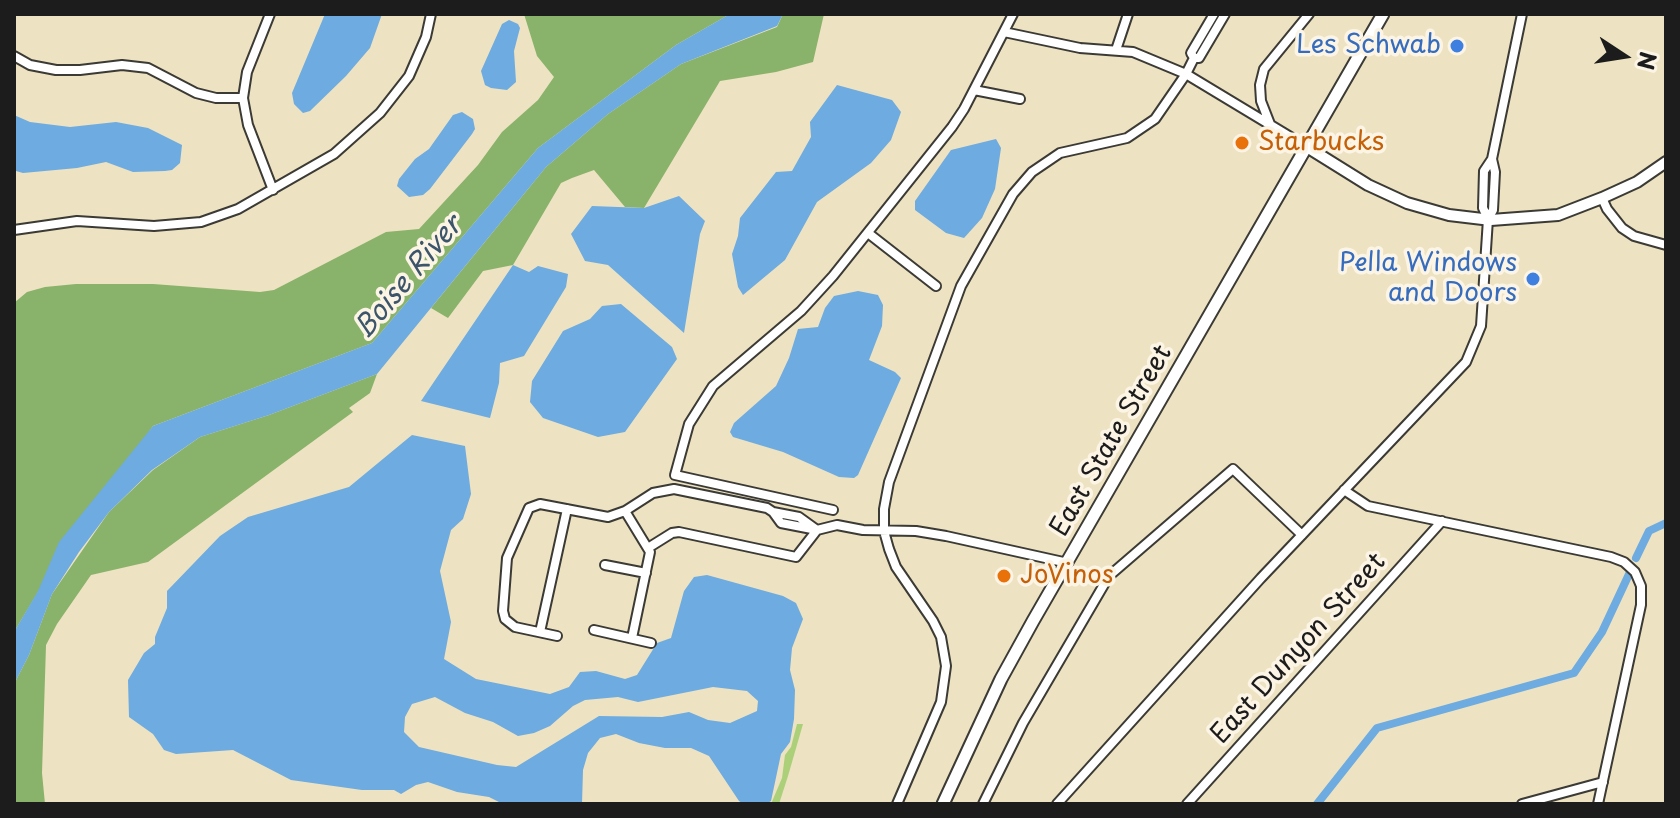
<!DOCTYPE html>
<style>
body{margin:0}
#map{position:relative;width:1680px;height:818px;overflow:hidden;background:#ede2c1;font-family:"Playpen Sans",sans-serif}
canvas{display:block}
.frame{position:absolute;inset:0;border:16px solid #1c1c1c;pointer-events:none}
.north{position:absolute;left:1584px;top:16px;width:80px;height:80px;-webkit-text-stroke:6px #fcf5e5;paint-order:stroke;rotate:102deg;font-size:22px;font-weight:700;line-height:32px;text-align:center;color:#1c1c1c}
.north::after{content:'';display:block;margin:auto;width:28px;height:36px;background:#1c1c1c;clip-path:polygon(50% 0,100% 100%,50% 72%,0 100%)}
</style>
<div id="map">
<canvas width="1680" height="818"></canvas>
<div class="frame"></div>
<div class="north">N</div>
</div>
<script>
const context = document.querySelector('canvas').getContext('2d');
context.lineJoin = 'round';
function fill(path, color) { context.fillStyle = color; context.fill(path, 'evenodd'); }
const toPath = rows => new Path2D(rows.map(r => 'M' + r).join(''));
function trace(path, color, width, dash) { context.strokeStyle = color; context.lineWidth = width; context.lineCap = dash ? 'butt' : 'round'; context.setLineDash(dash || []); context.stroke(path); }
function drawText(font, color, halo, rows, align = 'center') {
  context.font = font + ' "Playpen Sans",sans-serif'; context.lineWidth = 7; context.setLineDash([]); context.textBaseline = 'middle'; context.strokeStyle = halo; context.fillStyle = color; for (const [text, x, y, turn = 0] of rows) {
    context.save(); context.translate(x, y); context.rotate((+turn || 0) * Math.PI / 180); context.textAlign = isNaN(turn) ? turn : align; if (halo) context.strokeText(text, 0, 0); context.fillText(text, 0, 0); context.restore();
  }
}
fill(toPath([
 [797,724,803,724,788,776,779,804,771,804,782,778,785,755,791,747]
]), '#acd07a');
fill(toPath([
 [524,14,730,14,676,45,538,148,372,343,153,426,38,592,14,632,14,303,27,292,45,287,76,284,153,284,260,292,274,290,386,232,419,229,478,165,502,132,538,100,554,77,537,56],
 [783,14,824,14,813,62,776,72,720,81,644,208,625,207,594,170,572,178,561,183,513,265,483,271,448,318,431,308,546,167,608,114,681,64,777,27],
 [377,374,370,393,349,408,353,412,148,562,91,575,57,624,46,645,42,773,45,804,14,804,14,684,29,655,52,594,109,512,153,470,200,437,269,415]
]), '#89b26a');
fill(toPath([
 [325,14,382,14,370,48,346,76,310,111,303,113,294,104,292,93],
 [730,14,783,14,777,26,681,64,608,114,546,167,377,374,269,415,200,437,152,470,109,512,79,552,52,594,29,655,14,684,14,632,38,591,59,542,153,426,372,343,538,148,676,45],
 [509,20,518,24,520,28,514,51,516,82,507,90,491,88,485,85,481,71,502,24],
 [837,85,892,100,901,112,891,140,871,163,817,202,785,260,743,295,738,287,732,254,738,236,740,218,776,172,792,171,811,137,810,122],
 [462,112,473,119,475,129,472,134,430,189,423,195,409,197,397,186,399,179,415,159,429,149,453,115],
 [14,115,30,122,70,127,116,122,148,128,182,145,180,163,172,170,165,171,133,172,106,162,77,168,23,173,16,171],
 [996,139,1001,148,995,189,982,218,964,238,946,233,915,210,915,201,951,150],
 [679,196,705,221,700,234,684,333,608,265,585,261,571,234,592,206,644,208],
 [513,265,529,272,538,266,568,274,566,287,524,356,500,363,499,383,490,418,421,401],
 [858,291,878,295,883,305,882,326,869,360,895,372,901,378,858,475,854,478,839,477,783,452,733,437,730,432,734,423,776,386,789,358,798,329,818,327,825,308,834,296],
 [621,304,672,347,677,359,625,432,598,437,543,418,530,402,532,381,563,331,590,319,602,306],
 [412,435,465,446,471,494,463,519,451,530,440,571,451,622,444,659,476,679,550,694,569,687,580,672,596,671,625,679,637,675,657,643,671,638,684,591,694,577,707,575,783,596,796,603,803,619,792,648,790,670,795,690,794,719,790,742,781,754,771,801,766,804,744,804,739,801,709,756,691,748,665,748,639,743,616,734,600,738,588,753,583,770,582,804,503,804,489,797,457,792,428,782,416,785,401,794,394,790,362,790,291,780,233,750,176,754,164,750,153,734,129,717,128,680,144,653,155,644,155,637,167,608,167,591,220,536,248,517,349,487],
 [713,687,747,691,758,701,757,711,730,723,708,720,689,712,662,717,599,716,516,767,497,765,419,747,404,732,405,717,412,704,435,697,465,713,493,722,518,736,534,733,550,726,573,706,585,700,618,697,638,702]
]), '#6dabe0');
trace(toPath([
 [1636,558,1649,531,1666,523],
 [1317,804,1377,728,1574,673,1602,632,1631,570]
]), '#6dabe0', 8);
const minor = toPath([
 [270,14,247,72,243,98,248,125,273,190],
 [1004,32,1080,48,1133,52,1186,74,1307,147],
 [1116,50,1128,14],
 [14,56,30,65,56,70,80,70,122,65,148,68,196,93,216,98,243,98],
 [1194,58,1199,58,1225,14],
 [974,90,1020,99],
 [1270,124,1261,101,1260,85,1264,69,1309,14],
 [1492,159,1522,14],
 [1602,198,1607,209,1622,228,1634,236,1666,245],
 [14,230,77,221,154,226,201,222,238,209,334,154,380,113,409,76,426,37,431,14],
 [868,233,936,286],
 [1344,490,1368,506,1611,557,1624,562,1635,572,1641,586,1641,605,1598,804],
 [833,510,675,475,689,424,713,386,801,311,833,276,952,127,964,109,1013,14],
 [625,511,650,552,632,638],
 [648,548,672,533,679,532,796,557,817,530,837,525,863,530,916,531,946,536,1068,563],
 [605,565,646,573],
 [594,630,651,643],
 [540,632,567,509],
 [557,636,515,627,505,619,503,611,507,558,529,508,540,504,608,517,625,511,653,493,674,489,767,508,773,512,799,517,817,530,781,523,773,512],
 [897,804,941,702,946,666,941,637,933,621,896,567,889,549,884,531,884,509,889,482,961,286,1013,194,1032,172,1060,153,1127,138,1155,119,1186,74,1194,58,1191,53,1214,14],
 [983,804,1023,723,1109,576,1233,469,1302,535],
 [1057,804,1261,578,1466,362,1481,326,1488,219,1493,210,1495,172,1492,159,1484,171,1483,208,1488,219],
 [1187,804,1442,521],
 [1522,804,1603,782]
]);
const major = toPath([
 [1307,147,1368,185,1407,203,1449,215,1491,220,1558,215,1602,198,1637,182,1666,162]
]);
const highway = toPath([
 [943,804,1001,679,1033,621,1383,14]
]);
trace(minor, '#3b3a35', 12);
trace(major, '#3b3a35', 14);
trace(highway, '#3b3a35', 15);
trace(minor, '#fff', 8);
trace(major, '#fff', 10);
trace(highway, '#fff', 11);
for (const [x, y, r, color] of [
 [1457,46,8,"#3f7fe0"],
 [1242,143,8,"#e8710a"],
 [1533,279,8,"#3f7fe0"],
 [1004,576,8,"#e8710a"]
]) { const dot = new Path2D(); dot.arc(x, y, r, 0, 2 * Math.PI); context.fillStyle = color; context.fill(dot); trace(dot, '#fcf5e5', 3); }
drawText('26px', '#366cbe', '#fcf5e5', [
 ["Les Schwab",1441,46],
 ["Pella Windows",1517,264],
 ["and Doors",1517,294]
], 'right');
drawText('26px', '#c56008', '#fcf5e5', [
 ["Starbucks",1258,143],
 ["JoVinos",1020,576]
], 'left');
drawText('26px', '#1c1c1c', '#fcf5e5', [
 ["East State Street",1112,441,-60],
 ["East Dunyon Street",1299,649,-48]
]);
drawText('italic 28px', '#3c556a', '#fcf5e5', [
 ["Boise River",409,278,-50]
]);
</script>
